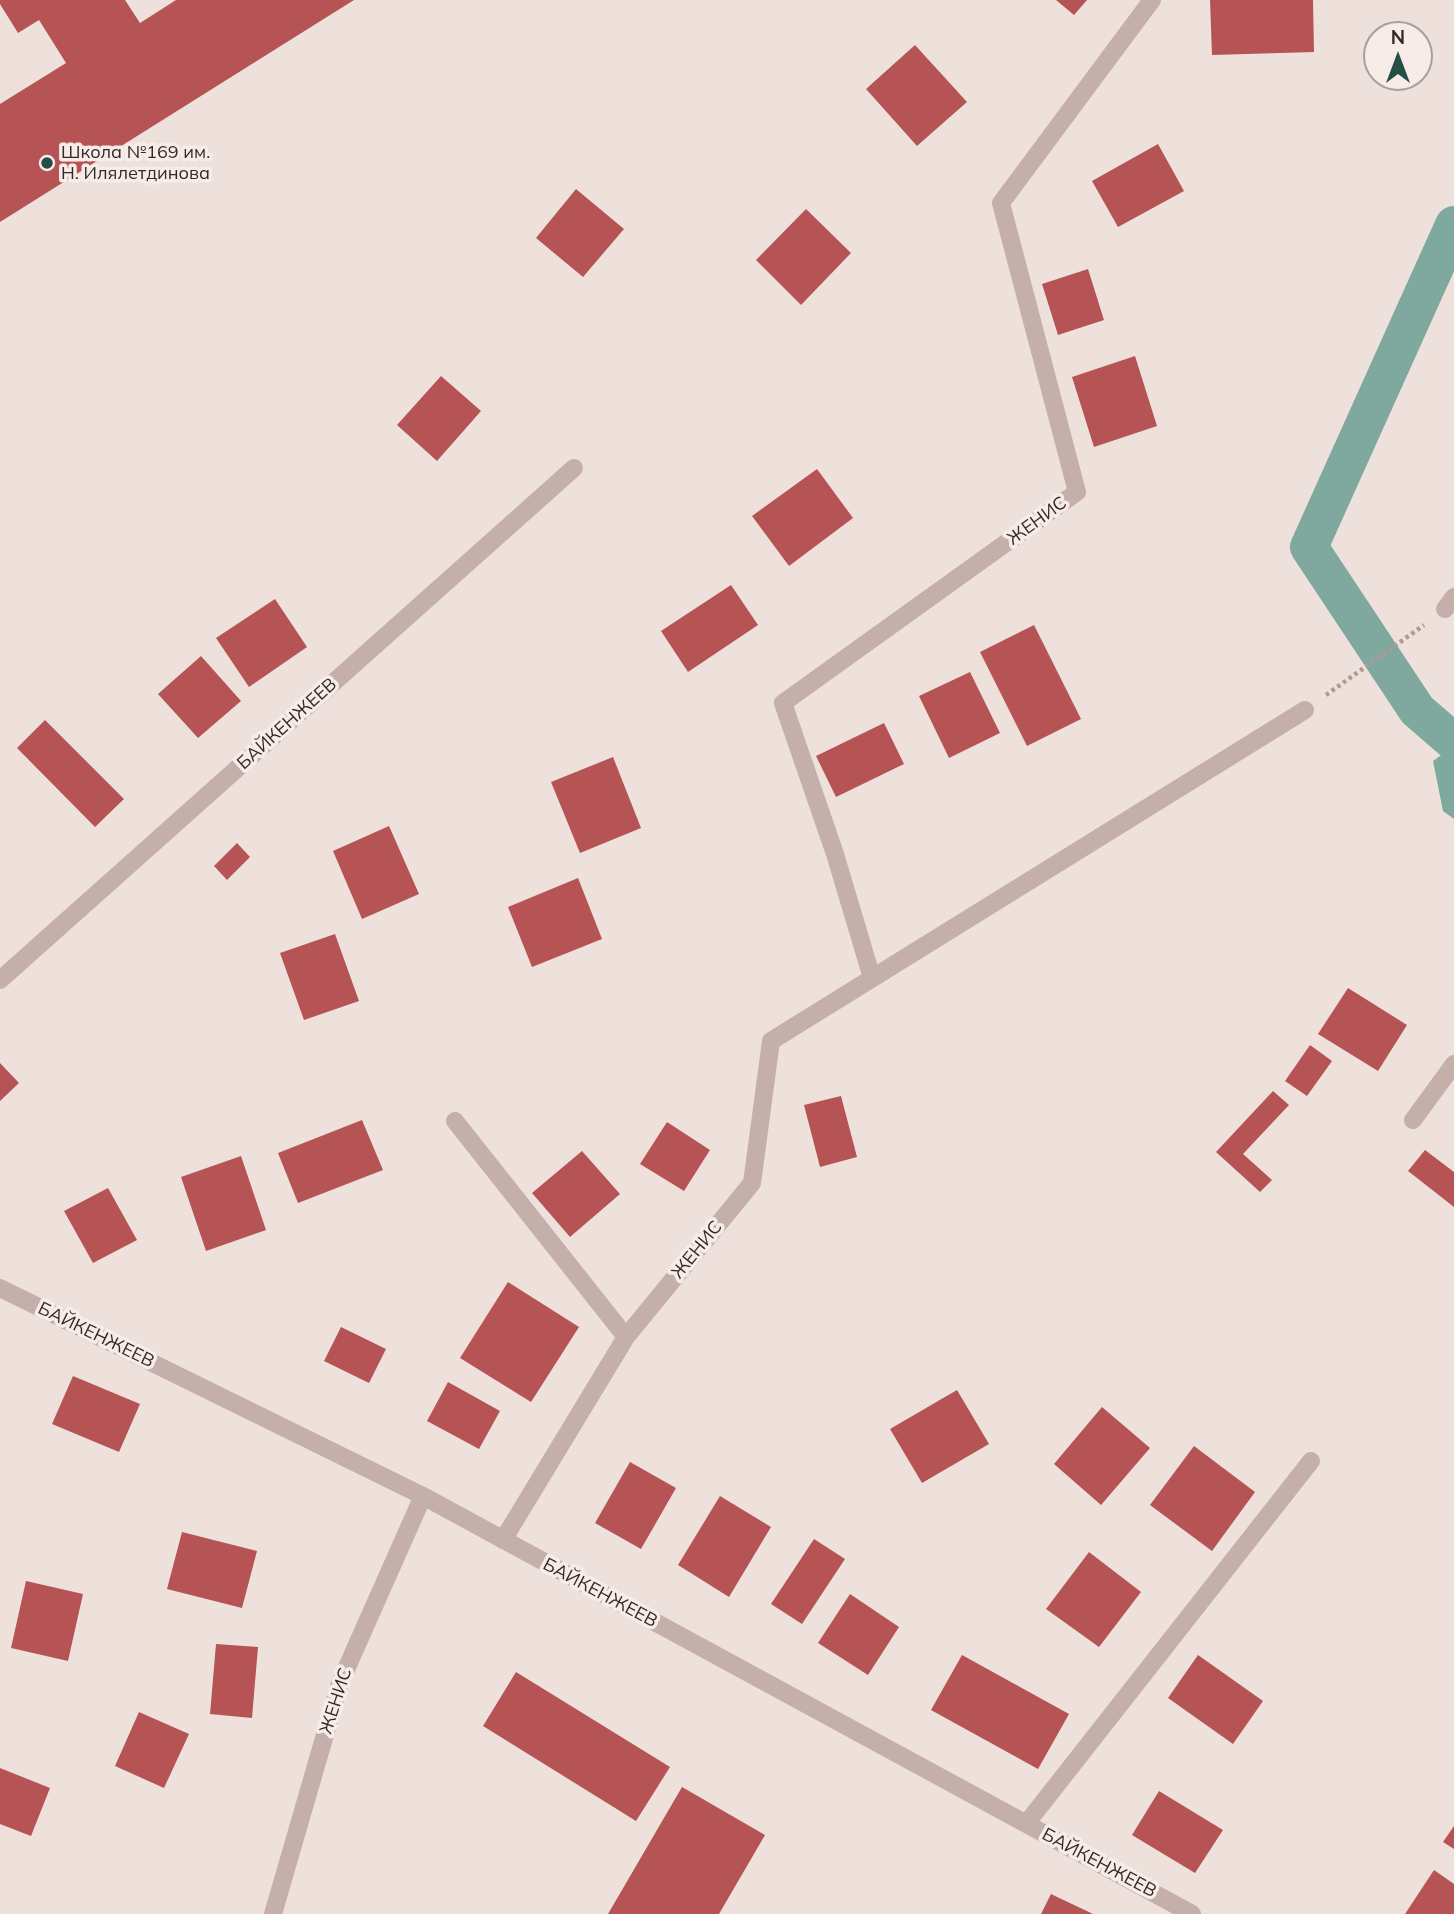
<!DOCTYPE html>
<meta charset="utf-8">
<style>
body{margin:0}
#map{position:relative;width:1454px;height:1914px;overflow:hidden;background:#eee1dc;font-family:Mulish,sans-serif}
canvas{display:block}
.north{position:absolute;left:1363px;top:21px;width:70px;height:70px;box-sizing:border-box;background:#f7ece8;border:2px solid #a99e9b;border-radius:50%;rotate:0deg;font-size:19px;font-weight:700;line-height:28px;text-align:center;color:#332928}
.north::after{content:'';display:block;margin:auto;width:24px;height:32px;background:#244f46;clip-path:polygon(50% 0,100% 100%,50% 72%,0 100%)}
</style>
<div id="map">
<canvas width="1454" height="1914"></canvas>
<div class="north">N</div>
</div>
<script>
const context = document.querySelector('canvas').getContext('2d');
context.lineJoin = 'round';
function fill(path, color) { context.fillStyle = color; context.fill(path, 'evenodd'); }
const toPath = rows => new Path2D(rows.map(r => 'M' + r).join(''));
function trace(path, color, width, dash) { context.strokeStyle = color; context.lineWidth = width; context.lineCap = dash ? 'butt' : 'round'; context.setLineDash(dash || []); context.stroke(path); }
function drawText(font, color, halo, rows, align = 'center') {
  context.font = font + ' Mulish,sans-serif'; context.lineWidth = 7; context.setLineDash([]); context.textBaseline = 'middle'; context.strokeStyle = halo; context.fillStyle = color; for (const [text, x, y, turn = 0] of rows) {
    context.save(); context.translate(x, y); context.rotate((+turn || 0) * Math.PI / 180); context.textAlign = isNaN(turn) ? turn : align; if (halo) context.strokeText(text, 0, 0); context.fillText(text, 0, 0); context.restore();
  }
}
fill(toPath([
 [1454,746,1454,819,1443,811,1433,761]
]), '#7fa89e');
trace(toPath([
 [1454,225,1309,547,1417,710,1454,742]
]), '#7fa89e', 38);
fill(toPath([
 [0,0,125,0,140,23,176,0,354,0,0,222,0,104,66,63,39,20,18,33,0,4],
 [1056,0,1087,0,1074,15],
 [1210,0,1313,0,1314,52,1212,55],
 [915,45,967,102,917,146,866,89],
 [1158,144,1184,191,1118,227,1092,181],
 [576,189,624,229,583,277,536,238],
 [806,209,851,253,801,305,756,260],
 [1088,269,1104,320,1058,335,1042,284],
 [1135,356,1157,426,1094,447,1072,377],
 [441,376,481,411,437,461,397,425],
 [817,469,853,518,789,566,752,516],
 [731,585,758,625,688,672,661,631],
 [275,599,307,647,249,687,216,638],
 [1034,625,1081,719,1027,746,980,652],
 [201,656,241,701,198,738,158,694],
 [970,672,1000,733,949,758,919,696],
 [45,720,124,799,95,827,17,748],
 [884,723,904,764,836,797,816,756],
 [613,757,641,828,580,853,551,782],
 [389,826,419,894,362,919,333,851],
 [237,843,250,857,227,880,214,866],
 [578,878,602,939,532,967,508,907],
 [335,934,359,1001,304,1020,280,953],
 [1348,988,1407,1025,1378,1071,1318,1034],
 [1310,1045,1332,1061,1307,1096,1285,1081],
 [0,1063,19,1083,0,1101],
 [1273,1091,1289,1105,1243,1154,1272,1180,1260,1192,1216,1152],
 [841,1096,857,1157,820,1167,804,1105],
 [362,1120,383,1170,298,1203,278,1153],
 [667,1122,710,1150,684,1191,640,1164],
 [1425,1150,1454,1172,1454,1207,1408,1171],
 [582,1151,620,1194,570,1237,532,1193],
 [241,1156,266,1230,206,1251,181,1177],
 [108,1188,137,1240,93,1263,64,1211],
 [508,1282,579,1327,531,1402,460,1358],
 [341,1327,386,1349,369,1383,324,1361],
 [73,1376,140,1404,119,1452,52,1424],
 [448,1382,500,1411,479,1449,427,1421],
 [957,1390,989,1444,922,1483,890,1429],
 [1102,1407,1150,1448,1101,1505,1054,1464],
 [1194,1446,1255,1492,1212,1551,1150,1505],
 [630,1462,676,1488,641,1549,595,1523],
 [720,1496,771,1527,729,1597,678,1565],
 [182,1532,257,1551,242,1608,167,1589],
 [814,1539,845,1559,802,1624,771,1604],
 [1089,1552,1141,1592,1099,1647,1046,1609],
 [26,1581,83,1594,68,1661,11,1648],
 [850,1594,899,1627,868,1675,818,1643],
 [216,1644,258,1647,252,1718,210,1714],
 [962,1655,1069,1714,1038,1769,931,1710],
 [1198,1655,1263,1701,1233,1744,1168,1698],
 [516,1672,670,1767,636,1821,483,1726],
 [139,1712,189,1734,164,1788,115,1766],
 [0,1768,50,1788,31,1836,0,1824],
 [682,1787,765,1835,719,1914,608,1914],
 [1159,1791,1223,1830,1195,1873,1132,1835],
 [1454,1826,1454,1849,1443,1842],
 [1434,1870,1454,1884,1454,1914,1405,1914],
 [1051,1894,1093,1914,1041,1914]
]), '#b65355');
trace(toPath([
 [1326,695,1424,625]
]), '#b09994', 4.5, [3.5, 3.5]);
trace(toPath([
 [1445,609,1454,597],
 [872,978,835,854,783,703,1077,492,1001,203,1152,0],
 [1413,1120,1454,1064]
]), '#c5afaa', 18);
trace(toPath([
 [0,980,574,468],
 [455,1121,626,1337],
 [0,1288,423,1496,1192,1914],
 [503,1540,626,1337,752,1183,771,1041,1305,710],
 [1026,1824,1311,1461],
 [273,1914,340,1683,423,1496]
]), '#c5afaa', 18);
for (const [x, y, r, color] of [
 [47,163,7,"#244f46"]
]) { const dot = new Path2D(); dot.arc(x, y, r, 0, 2 * Math.PI); context.fillStyle = color; context.fill(dot); trace(dot, '#f7ece8', 2.5); }
drawText('18px', '#332928', '#f7ece8', [
 ["Школа №169 им.",61,153],
 ["Н. Илялетдинова",61,174]
], 'left');
drawText('18px', '#332928', '#f7ece8', [
 ["ЖЕНИС",1037,521,-36],
 ["БАЙКЕНЖЕЕВ",287,724,-42],
 ["ЖЕНИС",697,1250,-51],
 ["БАЙКЕНЖЕЕВ",96,1335,26],
 ["БАЙКЕНЖЕЕВ",600,1593,28],
 ["ЖЕНИС",336,1701,-72],
 ["БАЙКЕНЖЕЕВ",1099,1863,28]
]);
</script>
